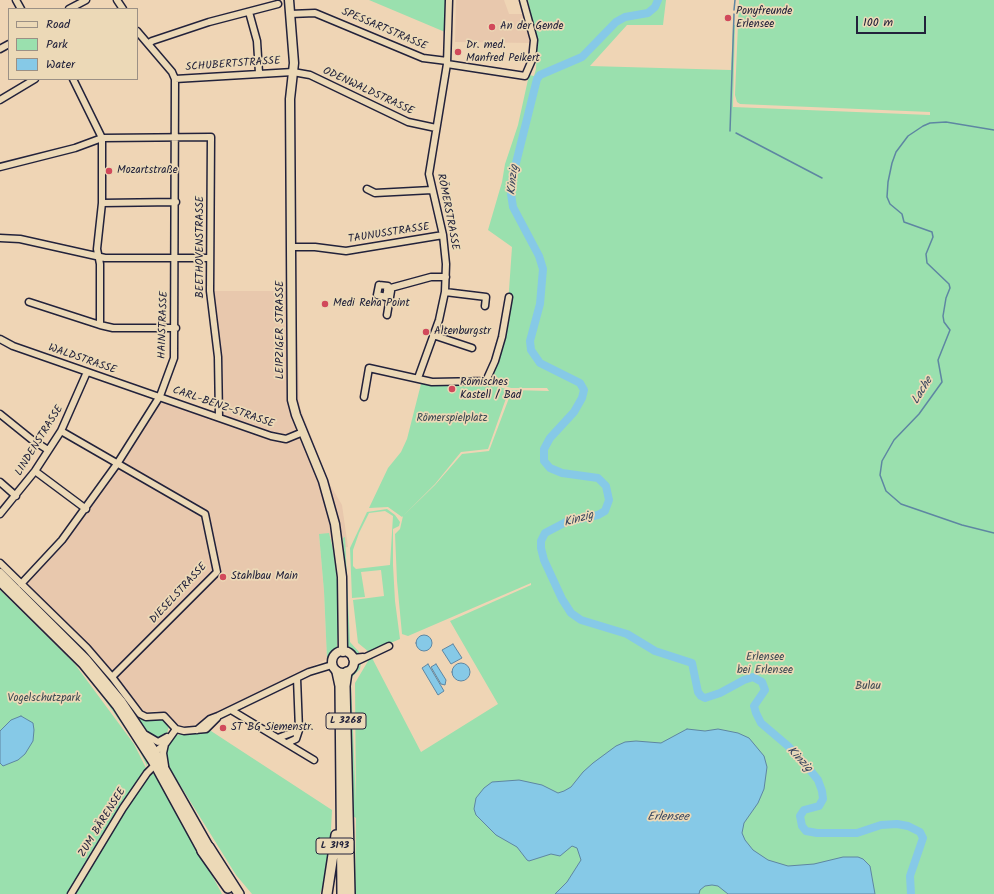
<!DOCTYPE html>
<meta charset="utf-8">
<style>
body{margin:0}
#map{position:relative;width:994px;height:894px;overflow:hidden;background:#efd5b5;font-family:Kalam,sans-serif}
canvas{display:block}
.legend{position:absolute;left:8px;top:8px;width:130px;height:72px;box-sizing:border-box;background:#ecd9b7;border:1px solid #9b9085;margin:0;padding:5px 7px;list-style:none;font-size:12px;color:#22223b}
.legend li{display:flex;align-items:center;gap:8px;height:20px}
.legend b{width:20px;border:1px solid #9b9085}
.scale{position:absolute;left:856px;top:16px;width:70px;height:18px;box-sizing:border-box;border:2px solid #22223b;border-top:0;padding-left:5px;font-size:12px;line-height:14px;white-space:nowrap;color:#22223b;-webkit-text-stroke:3px #ecd9b7;paint-order:stroke}
</style>
<div id="map">
<canvas width="994" height="894"></canvas>
<ul class="legend">
<li><b style="height:5px;background:#ecd9b7"></b>Road</li>
<li><b style="height:11px;background:#9ae0ae"></b>Park</li>
<li><b style="height:11px;background:#86c9e7"></b>Water</li>
</ul>
<div class="scale">100 m</div>
</div>
<script>
const context = document.querySelector('canvas').getContext('2d');
context.lineJoin = 'round';
function fill(path, color) { context.fillStyle = color; context.fill(path, 'evenodd'); }
const toPath = rows => new Path2D(rows.map(r => 'M' + r).join(''));
function trace(path, color, width, dash) { context.strokeStyle = color; context.lineWidth = width; context.lineCap = dash ? 'butt' : 'round'; context.setLineDash(dash || []); context.stroke(path); }
function drawText(font, color, halo, rows, align = 'center') {
  context.font = font + ' Kalam,sans-serif'; context.lineWidth = 3.5; context.setLineDash([]); context.textBaseline = 'middle'; context.strokeStyle = halo; context.fillStyle = color; for (const [text, x, y, turn = 0] of rows) {
    context.save(); context.translate(x, y); context.rotate((+turn || 0) * Math.PI / 180); context.textAlign = isNaN(turn) ? turn : align; if (halo) context.strokeText(text, 0, 0); context.fillText(text, 0, 0); context.restore();
  }
}
fill(toPath([
 [456,0,504,0,509,14,525,14,533,43,455,42],
 [211,291,288,291,297,333,300,407,329,483,342,505,348,547,333,549,331,538,319,534,324,591,327,659,190,727,178,727,163,713,157,711,145,712,112,671,20,587,61,544,120,468,160,399,210,416,222,410]
]), '#e8c8ad');
fill(toPath([
 [369,0,445,0,445,32],
 [528,0,666,0,663,25,627,25,590,66,731,70,733,25,735,25,733,107,930,115,930,112,740,104,737,102,735,95,739,0,994,0,994,894,355,894,356,818,353,816,348,674,355,665,361,663,360,669,353,676,351,682,356,803,355,683,371,656,421,752,498,704,450,621,531,585,531,583,408,636,402,634,397,581,395,534,400,529,403,516,435,485,462,454,489,451,512,390,549,391,547,388,511,388,488,381,507,319,512,247,488,230,502,182,505,164,518,125,529,75,534,76,536,69,537,47],
 [425,382,487,383,509,390,488,449,461,452,435,484,402,517,388,507,369,508,388,468,401,452,407,439,421,384],
 [387,509,395,515,400,522,399,526,393,529,393,565,395,601,400,639,369,652,358,643,353,600,384,596,381,570,361,572,365,597,352,598,350,548,367,512],
 [385,511,393,516,390,565,356,569,353,566,353,550,359,533,369,513],
 [329,533,333,549,338,588,338,628,337,647,327,659,324,591,319,534],
 [345,537,350,642,359,652,359,655,354,655,348,648,343,538],
 [0,590,74,663,134,744,146,768,161,780,222,894,0,894],
 [74,660,81,666,105,693,148,761,147,766,136,744,102,696],
 [136,713,145,720,161,718,165,720,169,725,167,734,160,739,150,737,134,715],
 [211,731,332,810,329,867,320,894,252,894,236,875,167,764,165,749,176,735]
]), '#9ae0ae');
const water = toPath([
 '416 643a8 8 0 1 1 16 0a8 8 0 1 1-16 0Z',
 [453,644,462,658,451,664,442,650,453,644],
 '452 672a9 9 0 1 1 18 0a9 9 0 1 1-18 0Z',
 [428,664,444,691,438,695,422,668,428,664],
 [436,664,446,680,445,685,441,684,431,667,436,664],
 [21,716,33,723,34,730,33,741,25,754,18,760,3,766,0,763,0,731,11,720,21,716],
 [687,729,705,731,718,729,738,733,749,738,764,756,767,767,764,789,758,803,744,823,742,833,745,840,753,850,768,860,788,866,814,864,843,857,858,857,863,859,870,866,875,894,728,894,718,886,712,885,705,886,700,890,699,894,555,894,567,882,581,860,577,848,572,846,560,856,551,854,529,861,527,860,517,847,496,835,476,815,474,809,476,798,484,788,492,782,519,780,542,785,558,793,564,791,571,787,583,772,593,763,616,746,625,742,636,741,661,743,687,729]
]);
fill(water, '#86c9e7');
trace(water, '#5e86a2', 1);
trace(toPath([
 [734,10,735,0],
 [994,130,946,122,930,123,923,126,908,136,896,152,892,163,888,182,887,197,890,204,902,214,904,222,932,232,933,237,926,254,927,263,949,284,950,288,946,298,943,316,944,322,950,330,938,360,942,382,919,414,894,440,882,461,880,475,886,491,901,504,962,525,994,533],
 [730,131,734,14],
 [736,133,822,178]
]), '#5e86a2', 1.5);
trace(toPath([
 [658,0,655,7,648,13,625,17,616,22,582,57,540,75,537,79,513,175,511,194,513,207,539,256,543,269,540,304,530,341,531,350,540,363,580,383,584,390,582,398,574,412,550,438,544,449,544,461,550,468,562,473,598,478,606,486,609,500,605,511,598,515,566,522,545,533,541,541,541,548,544,560,562,599,571,613,581,620,627,634,655,651,692,663,698,692,701,696,705,698,720,693,744,680,753,677,762,682,765,690,754,706,756,713,761,723,788,746,806,765,818,780,822,791,823,799,819,806,804,810,800,816,802,826,806,831,817,833,857,833,881,825,897,824,908,826,920,832,923,838,910,876,911,894]
]), '#86c9e7', 8);
const minor = toPath([
 [16,0,21,9],
 [117,0,123,9],
 [69,9,86,0],
 [249,12,257,41,259,73],
 [290,14,315,13,423,58,447,61],
 [148,44,152,41,209,22,278,4],
 [0,49,9,44],
 [447,64,525,76,532,60,534,40,523,0],
 [73,79,102,138,102,203,97,249,100,264,100,325],
 [175,79,293,72,310,75,408,122,436,128],
 [0,100,35,79],
 [0,167,75,148,102,138,211,137,210,291,218,357,219,417],
 [367,189,375,193,432,190],
 [102,203,176,202],
 [0,238,20,239,105,258,210,258],
 [291,247,315,247,346,251,443,235],
 [379,285,388,286,386,297,377,295,379,285],
 [387,289,431,277,446,277],
 [445,292,486,297,485,306],
 [29,302,100,325,113,328,176,328],
 [387,315,391,291],
 [433,335,472,348],
 [0,339,13,346,271,436,286,439,303,432],
 [418,378,439,320,445,292,446,264,443,235,429,174,447,64,449,0],
 [364,397,369,368,432,382,486,381,495,361,502,337,509,297],
 [0,414,31,439,48,450],
 [61,431,205,514,217,572,112,677],
 [35,471,86,509],
 [0,482,16,496],
 [0,514,35,471,61,431,87,372],
 [0,563,87,648,112,677,140,714,146,717,164,716,176,729],
 [21,584,62,540,117,464,160,396,174,358,175,79,172,72,137,31],
 [352,658,363,657],
 [353,663,389,646],
 [231,710,314,760],
 [176,729,184,731,206,729,217,718],
 [197,730,210,719,218,716,309,672,332,665],
 [146,735,158,742,167,737],
 [278,738,299,730,297,678],
 [287,743,296,739,299,730],
 [152,752,155,752,166,743,176,729],
 [165,766,163,753,165,744],
 [71,894,123,808,147,773,155,765]
]);
const major = toPath([
 [289,0,294,63,290,99,292,400,296,415,323,481,335,524,342,577,343,652],
 [0,573,86,659,121,701,155,752,209,847],
 [0,582,83,664,117,706,155,765,202,851],
 '332 662a11 11 0 1 1 22 0a11 11 0 1 1-22 0Z'
]);
const highway = toPath([
 [337,672,340,686,342,894],
 [347,672,345,686,350,894],
 [209,847,239,894],
 [202,851,228,888],
 [327,894,336,835]
]);
trace(minor, '#22223b', 9);
trace(major, '#22223b', 11);
trace(highway, '#22223b', 12);
trace(minor, '#ecd9b7', 6);
trace(major, '#ecd9b7', 8);
trace(highway, '#ecd9b7', 9);
for (const [x, y, r, color] of [
 [728,18,4,"#d1495b"],
 [492,27,4,"#d1495b"],
 [458,52,4,"#d1495b"],
 [109,171,4,"#d1495b"],
 [325,304,4,"#d1495b"],
 [426,332,4,"#d1495b"],
 [452,389,4,"#d1495b"],
 [223,577,4,"#d1495b"],
 [223,728,4,"#d1495b"]
]) { const dot = new Path2D(); dot.arc(x, y, r, 0, 2 * Math.PI); context.fillStyle = color; context.fill(dot); trace(dot, '#ecd9b7', 1.5); }
for (const [x, y, w] of [
 [346,721,40],
 [335,846,38]
]) { const box = new Path2D(); box.roundRect(x - w / 2, y - 8, w, 16, 3); context.fillStyle = '#ecd9b7'; context.fill(box); trace(box, '#22223b', 1); }
drawText('bold 10px', '#22223b', null, [
 ["L 3268",346,721],
 ["L 3193",335,846]
]);
drawText('11px', '#22223b', '#ecd9b7', [
 ["Ponyfreunde",736,12],
 ["Erlensee",736,25],
 ["An der Gende",500,27],
 ["Dr. med.",466,46],
 ["Manfred Peikert",466,59],
 ["Mozartstraße",117,171],
 ["Medi Reha Point",333,304],
 ["Altenburgstr",434,332],
 ["Römisches",460,383],
 ["Kastell / Bad",460,396],
 ["Stahlbau Main",231,577],
 ["ST BG Siemenstr.",231,728]
], 'left');
drawText('11px', '#22223b', '#ecd9b7', [
 ["SPESSARTSTRASSE",384,30,23],
 ["SCHUBERTSTRASSE",233,65,-4],
 ["ODENWALDSTRASSE",368,92,25],
 ["RÖMERSTRASSE",447,212,79],
 ["TAUNUSSTRASSE",389,234,-9],
 ["BEETHOVENSTRASSE",201,247,-90],
 ["HAINSTRASSE",164,325,-88],
 ["LEIPZIGER STRASSE",281,330,-90],
 ["WALDSTRASSE",82,360,19],
 ["CARL-BENZ-STRASSE",223,408,19],
 ["LINDENSTRASSE",40,441,-58],
 ["DIESELSTRASSE",179,594,-47],
 ["ZUM BÄRENSEE",103,823,-58]
]);
drawText('11px', '#3a4852', '#ecd9b7', [
 ["Römerspielplatz",452,419],
 ["Erlensee",765,658],
 ["bei Erlensee",765,671],
 ["Bulau",868,687],
 ["Vogelschutzpark",44,699]
]);
drawText('italic 12px', '#36435d', '#ecd9b7', [
 ["Kinzig",514,180,-84],
 ["Lache",923,391,-58],
 ["Kinzig",579,520,-16],
 ["Kinzig",799,760,46],
 ["Erlensee",668,818]
]);
</script>
